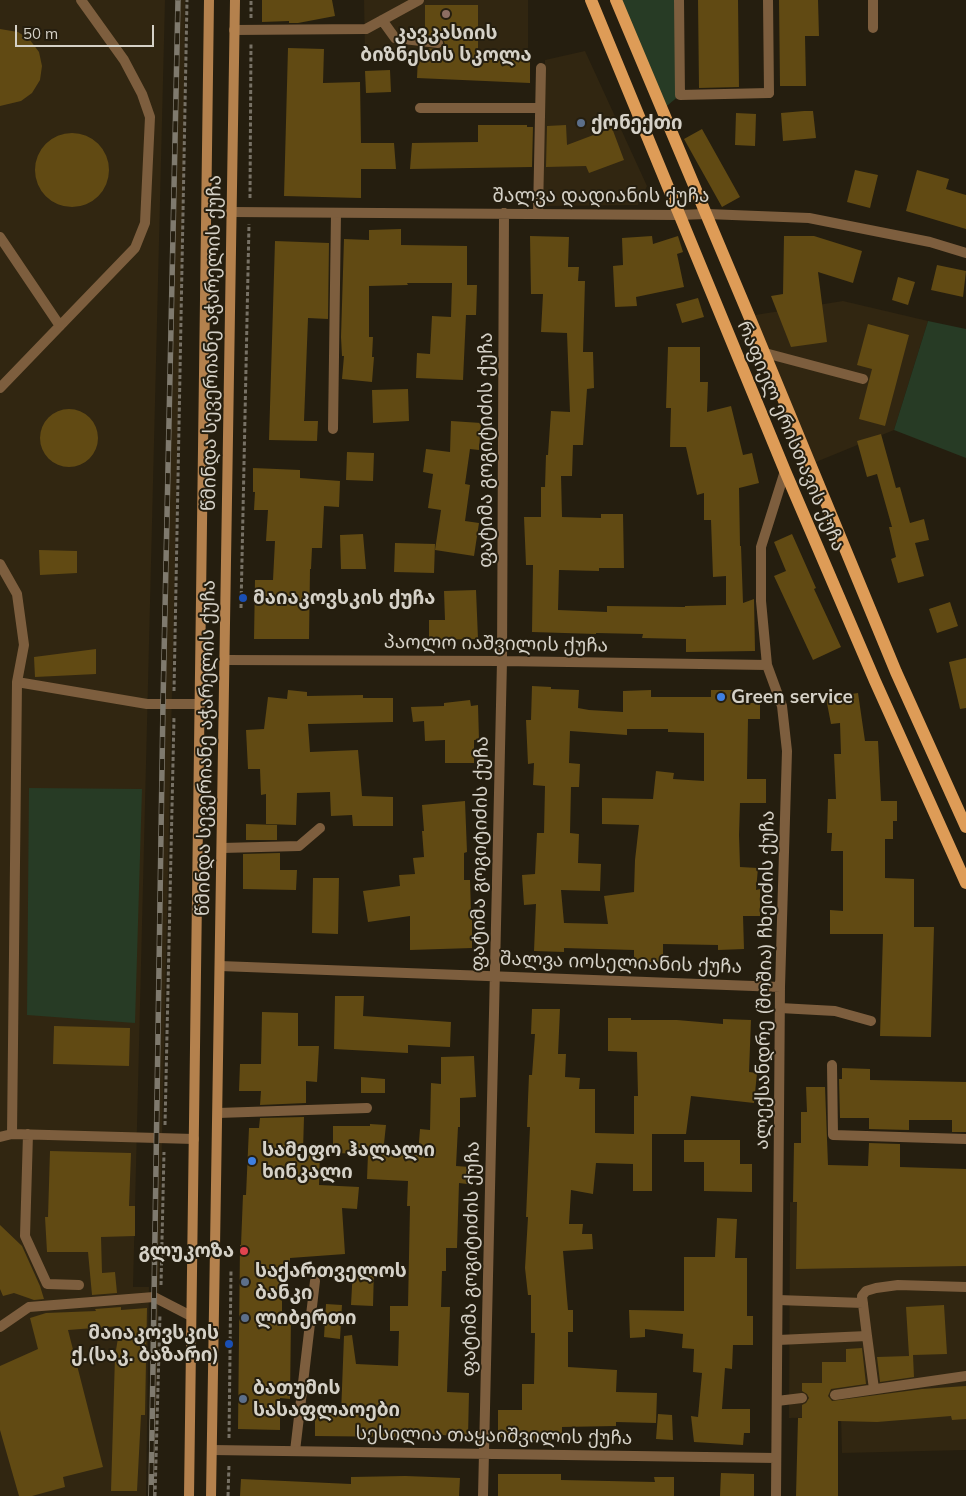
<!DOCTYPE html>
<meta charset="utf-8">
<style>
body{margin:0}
#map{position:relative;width:966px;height:1496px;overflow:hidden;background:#251e0f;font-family:Mulish,sans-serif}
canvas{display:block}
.scale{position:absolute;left:15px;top:25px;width:139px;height:22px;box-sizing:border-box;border:2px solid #d5d1c7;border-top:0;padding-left:6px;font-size:15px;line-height:18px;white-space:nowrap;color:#d5d1c7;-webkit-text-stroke:4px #251e0f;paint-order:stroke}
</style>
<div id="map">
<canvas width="966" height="1496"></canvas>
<div class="scale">50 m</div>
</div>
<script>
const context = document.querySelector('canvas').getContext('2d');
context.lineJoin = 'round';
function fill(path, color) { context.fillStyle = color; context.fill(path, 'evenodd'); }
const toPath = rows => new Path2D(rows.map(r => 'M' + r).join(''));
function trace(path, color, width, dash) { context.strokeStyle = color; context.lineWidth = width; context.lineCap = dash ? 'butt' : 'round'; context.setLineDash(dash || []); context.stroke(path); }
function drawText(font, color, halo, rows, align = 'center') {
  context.font = font + ' Mulish,"Noto Sans Georgian",sans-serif'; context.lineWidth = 4; context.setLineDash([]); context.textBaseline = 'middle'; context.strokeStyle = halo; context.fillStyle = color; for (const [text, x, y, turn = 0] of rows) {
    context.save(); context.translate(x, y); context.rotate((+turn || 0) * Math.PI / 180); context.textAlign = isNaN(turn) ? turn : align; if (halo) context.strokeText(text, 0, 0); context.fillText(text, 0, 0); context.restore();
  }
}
fill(toPath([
 [0,0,165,0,133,1287,149,1287,146,1496,0,1496],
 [176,0,185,0,183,198,154,1496,148,1496],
 [364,0,528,0,528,57,365,54],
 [585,51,647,186,638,205,543,206,545,60],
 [843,301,928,321,894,430,811,464,749,316],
 [790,1202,966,1207,966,1450,842,1453,841,1417,789,1418]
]), '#312611');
fill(toPath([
 [616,0,679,0,680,95,662,110],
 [928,321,966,329,966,458,894,430],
 [29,788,142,789,135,1023,27,1015]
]), '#273b25');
fill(toPath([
 [262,0,332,0,335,16,298,23,289,23,289,21,262,22],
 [698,0,738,0,739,87,699,88],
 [779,0,818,0,819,36,805,36,806,86,780,86],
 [425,5,478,5,478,57,530,58,530,83,417,78,418,56,425,56,425,48,440,49,445,44,442,37,425,35],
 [0,29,18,32,30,40,39,52,42,66,40,80,32,93,21,101,0,106],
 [288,48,324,49,323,83,360,82,361,143,394,143,396,169,361,169,361,198,284,196],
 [390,70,391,92,366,93,365,71],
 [804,111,813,111,816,138,783,141,781,113],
 [736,113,756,114,755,146,735,145],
 [478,125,527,125,527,127,533,127,532,167,410,169,412,143,478,142],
 [566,125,567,145,612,128,624,160,589,173,586,166,546,167,547,126],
 [702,129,740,197,722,207,684,139],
 '35 170a37 37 0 1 1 74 0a37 37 0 1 1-74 0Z',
 [855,170,878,175,870,208,847,202],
 [917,170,949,179,946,189,966,195,966,229,906,211],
 [401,229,401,245,467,246,467,285,477,285,476,315,466,315,463,380,416,378,417,353,430,354,432,316,451,317,452,283,407,283,408,285,369,286,369,337,373,337,372,357,374,357,372,382,342,379,344,356,342,356,341,337,344,239,369,240,369,230],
 [530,236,569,237,568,267,579,267,578,281,585,281,583,352,593,352,594,388,587,389,583,445,573,445,572,476,561,476,562,517,601,518,601,514,623,514,624,568,599,568,599,571,559,570,558,610,607,612,607,606,685,607,685,606,726,605,726,576,713,577,711,520,704,520,704,493,697,495,686,447,670,447,671,408,666,408,668,347,700,347,700,382,708,382,707,412,731,406,743,455,752,453,759,483,739,488,740,546,741,546,743,603,754,599,755,651,686,652,686,639,642,638,643,634,596,633,596,634,532,632,533,565,526,565,524,517,541,517,541,487,545,487,546,455,548,455,551,411,570,412,567,333,541,332,543,294,531,294],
 [652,236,653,244,678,236,683,252,677,254,684,287,636,297,637,306,615,307,613,266,623,265,622,238],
 [784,236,814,236,862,251,853,283,818,272,827,342,791,347,771,296,783,294],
 [275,241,329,243,328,319,308,318,304,421,318,421,317,441,269,440],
 [937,265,966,271,963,297,931,290],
 [898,277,915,282,908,305,892,300],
 [698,298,704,317,682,323,676,304],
 [868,324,909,335,885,426,859,419,872,369,857,365],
 [408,389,409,421,373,423,372,390],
 '40 438a29 29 0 1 1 58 0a29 29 0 1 1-58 0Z',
 [451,421,481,423,479,450,470,449,465,484,470,485,465,521,479,523,474,556,435,550,441,510,428,508,433,474,423,472,426,449,450,452],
 [881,434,896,488,900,487,910,523,924,519,929,540,915,543,924,576,898,583,891,559,896,557,889,527,892,527,877,474,867,477,857,441],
 [347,452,374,453,373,481,346,480],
 [253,468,300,470,300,478,340,481,339,507,324,506,322,548,312,548,311,569,310,569,309,639,254,639,255,580,273,580,275,541,266,541,268,510,254,510,255,492,253,492],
 [363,534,366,569,341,569,340,535],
 [792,534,816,588,814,589,841,647,813,660,774,576,786,571,774,542],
 [395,543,435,544,434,573,394,572],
 [39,550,77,551,77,573,40,575],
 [476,590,478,639,429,640,429,620,445,620,444,591],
 [950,602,958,626,937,633,929,609],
 [96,649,96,674,35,677,34,657],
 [966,658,966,708,960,709,949,662],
 [532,686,551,687,551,689,579,690,578,708,589,710,623,712,623,691,651,690,651,697,711,697,711,690,746,690,745,703,760,703,760,719,748,719,747,779,766,779,766,803,740,803,739,835,740,867,758,868,756,890,760,889,760,916,743,916,744,949,718,950,718,945,663,944,663,962,634,962,634,950,564,948,564,952,534,951,536,904,524,905,522,875,535,874,537,833,544,833,545,786,533,785,534,763,528,764,526,720,531,720],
 [627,729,668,729,668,732,704,733,704,781,673,779,674,773,656,771,653,799,602,798,602,824,639,825,635,860,634,892,604,896,608,924,564,923,561,890,600,891,601,864,578,863,579,834,570,833,571,787,579,787,580,764,569,763,570,731,627,735],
 [288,690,307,692,307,696,363,695,363,698,393,698,393,722,308,724,310,752,358,750,362,796,393,797,393,826,353,826,352,815,331,816,330,792,297,793,296,825,266,824,266,794,261,795,260,769,248,769,246,730,264,729,268,697,287,699],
 [858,693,865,741,878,741,881,801,897,801,897,821,893,821,893,839,885,839,885,878,914,879,914,927,934,927,931,1037,880,1036,883,934,830,934,830,910,843,911,843,851,831,851,832,833,827,833,828,799,836,799,834,754,841,754,840,723,831,724,826,698],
 [470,700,471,706,478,705,479,740,474,740,474,763,445,763,445,740,425,741,424,721,413,722,411,707,444,706,444,703],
 [465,801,467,852,464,853,464,880,470,880,471,912,472,912,472,948,410,950,410,916,368,922,363,891,400,886,399,875,415,874,413,858,424,857,422,831,424,831,422,805],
 [246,824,277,825,277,840,246,840],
 [280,853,280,870,297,870,296,890,243,889,243,854],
 [313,878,339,878,338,934,312,933],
 [335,996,364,996,363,1016,451,1022,450,1047,408,1045,408,1053,334,1049],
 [532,1009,560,1009,558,1054,566,1054,565,1077,580,1078,579,1089,595,1089,595,1133,634,1134,634,1096,638,1096,637,1052,608,1051,608,1018,631,1018,631,1020,677,1020,723,1024,723,1019,751,1020,749,1072,757,1073,754,1103,691,1096,686,1134,652,1134,652,1191,633,1191,633,1164,596,1163,593,1194,571,1190,569,1224,583,1224,582,1234,592,1234,593,1249,563,1251,568,1310,573,1310,573,1332,568,1332,568,1367,617,1370,616,1392,657,1393,656,1423,616,1422,616,1426,562,1427,562,1441,512,1441,512,1437,498,1437,498,1410,522,1410,522,1384,534,1384,535,1333,531,1333,531,1295,528,1295,525,1268,528,1217,526,1217,530,1127,527,1127,528,1099,529,1075,532,1075,535,1034,531,1034],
 [262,1012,298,1013,298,1046,319,1046,317,1082,306,1081,306,1103,260,1105,261,1091,239,1091,240,1064,261,1064],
 [54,1026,130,1028,129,1066,53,1064],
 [474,1056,476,1097,460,1098,460,1127,458,1127,456,1166,470,1167,467,1184,459,1183,457,1248,446,1248,446,1271,442,1271,441,1307,450,1307,447,1392,469,1393,468,1437,404,1432,404,1437,315,1436,315,1413,341,1414,344,1336,352,1335,356,1364,398,1366,399,1331,390,1331,390,1306,408,1306,410,1206,407,1206,408,1181,367,1179,368,1154,333,1153,333,1126,370,1126,370,1124,386,1125,383,1153,418,1155,420,1129,430,1130,431,1083,441,1084,441,1057],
 [842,1068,870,1069,870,1080,966,1082,966,1132,952,1132,952,1120,909,1120,909,1130,869,1129,869,1118,840,1118,839,1079,842,1079],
 [361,1077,385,1079,385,1093,361,1093],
 [806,1087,825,1087,828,1165,868,1166,869,1143,900,1144,900,1167,966,1169,966,1266,796,1269,797,1202,793,1202,794,1143,801,1143,801,1112,807,1112],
 [304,1117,303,1151,320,1152,319,1185,359,1187,357,1209,342,1208,345,1254,290,1258,290,1279,282,1279,282,1316,291,1316,290,1399,280,1398,280,1430,238,1429,240,1245,241,1245,243,1195,246,1195,249,1128,259,1128,260,1118],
 [684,1140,740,1140,740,1164,752,1164,752,1192,704,1191,704,1162,684,1162],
 [50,1151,131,1153,129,1206,135,1206,135,1236,101,1237,102,1273,115,1272,117,1293,92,1295,88,1252,47,1252,45,1217,48,1217],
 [717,1218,737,1219,735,1258,747,1258,747,1316,753,1316,753,1345,733,1345,732,1369,725,1368,722,1409,750,1409,750,1433,744,1433,743,1445,694,1442,691,1416,698,1417,702,1373,693,1372,694,1349,682,1348,683,1334,645,1329,645,1337,630,1338,629,1310,684,1311,684,1257,715,1257],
 [0,1225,22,1246,40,1286,44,1299,34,1300,14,1293,3,1296,0,1289],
 [353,1268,374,1269,373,1306,351,1305],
 [326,1304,342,1305,340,1339,324,1337],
 [944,1305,947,1354,913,1355,914,1377,880,1382,877,1357,909,1356,906,1307],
 [121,1307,121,1310,147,1308,145,1415,141,1415,137,1491,111,1491,115,1356,120,1326,68,1330,103,1467,63,1477,65,1487,32,1496,19,1496,0,1430,0,1366,38,1349,30,1318,46,1313,96,1311,95,1309],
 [862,1348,866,1384,831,1389,828,1396,832,1401,922,1389,966,1386,966,1419,952,1420,951,1416,877,1422,838,1421,838,1496,796,1496,798,1418,802,1418,802,1405,806,1403,809,1398,807,1394,802,1391,802,1383,822,1383,822,1362,846,1362,846,1349],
 [658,1414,672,1415,673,1440,656,1439],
 [721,1473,754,1474,754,1496,720,1496],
 [498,1474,561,1474,561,1480,655,1482,654,1477,674,1477,674,1496,498,1496],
 [405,1476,460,1478,459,1496,240,1496,241,1479,351,1484,351,1477]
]), '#614a13');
trace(toPath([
 [251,18,251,0],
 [250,198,251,42],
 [241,608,249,224],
 [174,691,187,0],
 [165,1125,174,717],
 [161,1285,164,1152],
 [229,1438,231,1269],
 [155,1496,160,1314],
 [228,1496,229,1464]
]), '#777165', 3, [4, 2.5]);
trace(toPath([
 [679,0,680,95,769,93],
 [382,20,395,38,438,43],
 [234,30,366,29,419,0],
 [420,108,540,108],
 [538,214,541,68],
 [0,237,60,326],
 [765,353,863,379],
 [0,388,135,248,145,223,150,117,142,94,124,60,81,0],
 [333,429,336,213],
 [0,564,17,594,24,645,17,682,12,1134],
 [17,682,147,704,200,704],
 [222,848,299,846,320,828],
 [780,1008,835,1011,871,1021],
 [832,1065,833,1135,966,1139],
 [218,1113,367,1108],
 [28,1134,25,1236,47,1284,79,1285],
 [0,1137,12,1134,194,1139],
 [778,1300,863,1303],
 [0,1327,29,1307,154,1297,191,1316],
 [867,1336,874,1389],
 [778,1340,867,1336,862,1296,866,1291,876,1288,898,1285,966,1287],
 [835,1395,966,1376],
 [777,1401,802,1398],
 [295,1451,315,1281]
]), '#7d5e3e', 10);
trace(toPath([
 [768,0,769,93],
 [873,0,873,28],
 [231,212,678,215,707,214,809,218,930,242,966,253],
 [225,660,502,661,767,665],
 [220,966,780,987],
 [212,1450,776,1458],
 [483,1496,502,661,504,213],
 [776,1496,780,987,787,751,782,706,767,665,761,601,761,547,785,471]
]), '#7d5e3e', 10);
trace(toPath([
 [189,1496,209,0],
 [211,1496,235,0]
]), '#b4814d', 10);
trace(toPath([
 [591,0,785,471,875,681,966,883],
 [616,0,749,316,896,672,966,827]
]), '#de9c57', 12);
const rail = toPath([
 [151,1496,163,703,178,0]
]);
trace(rail, '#7f7a6e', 5.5);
trace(rail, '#251e0f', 4, [11]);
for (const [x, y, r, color] of [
 [446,14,5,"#8d6e63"],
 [581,123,5,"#5c6f8a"],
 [243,598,5,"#1a4fb4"],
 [721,697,5,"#3f7fe0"],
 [252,1161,5,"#3f7fe0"],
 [244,1251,5,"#e0444e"],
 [245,1282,5,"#5c6f8a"],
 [245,1318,5,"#5c6f8a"],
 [229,1344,5,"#1a4fb4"],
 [243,1399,5,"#5c6f8a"]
]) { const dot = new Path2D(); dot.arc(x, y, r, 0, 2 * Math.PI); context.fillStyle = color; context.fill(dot); trace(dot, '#251e0f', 2); }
drawText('bold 19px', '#d5d1c7', '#251e0f', [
 ["კავკასიის",446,33,"center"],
 ["ბიზნესის სკოლა",446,55,"center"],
 ["ქონექთი",591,123],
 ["მაიაკოვსკის ქუჩა",253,598],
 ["Green service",731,697],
 ["სამეფო ჰალალი",262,1150],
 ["ხინკალი",262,1172],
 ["გლუკოზა",234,1251,"right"],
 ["საქართველოს",255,1271],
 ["ბანკი",255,1293],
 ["ლიბერთი",255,1318],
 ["მაიაკოვსკის",219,1333,"right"],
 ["ქ.(საკ. ბაზარი)",219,1355,"right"],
 ["ბათუმის",253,1388],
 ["სასაფლაოები",253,1410]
], 'left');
drawText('19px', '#d5d1c7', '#251e0f', [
 ["შალვა დადიანის ქუჩა",601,196],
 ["წმინდა სევერიანე აჭარელის ქუჩა",212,343,-89],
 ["რაფიელ ერისთავის ქუჩა",791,436,67],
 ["ფატიმა გოგიტიძის ქუჩა",486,450,-90],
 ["პაოლო იაშვილის ქუჩა",496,644,1],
 ["წმინდა სევერიანე აჭარელის ქუჩა",206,748,-89],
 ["ფატიმა გოგიტიძის ქუჩა",480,854,-89],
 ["შალვა იოსელიანის ქუჩა",621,963,2],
 ["ალექსანდრე (შოშია) ჩხეიძის ქუჩა",765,980,-89],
 ["ფატიმა გოგიტიძის ქუჩა",471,1259,-89],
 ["სესილია თაყაიშვილის ქუჩა",494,1436,1]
]);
</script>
